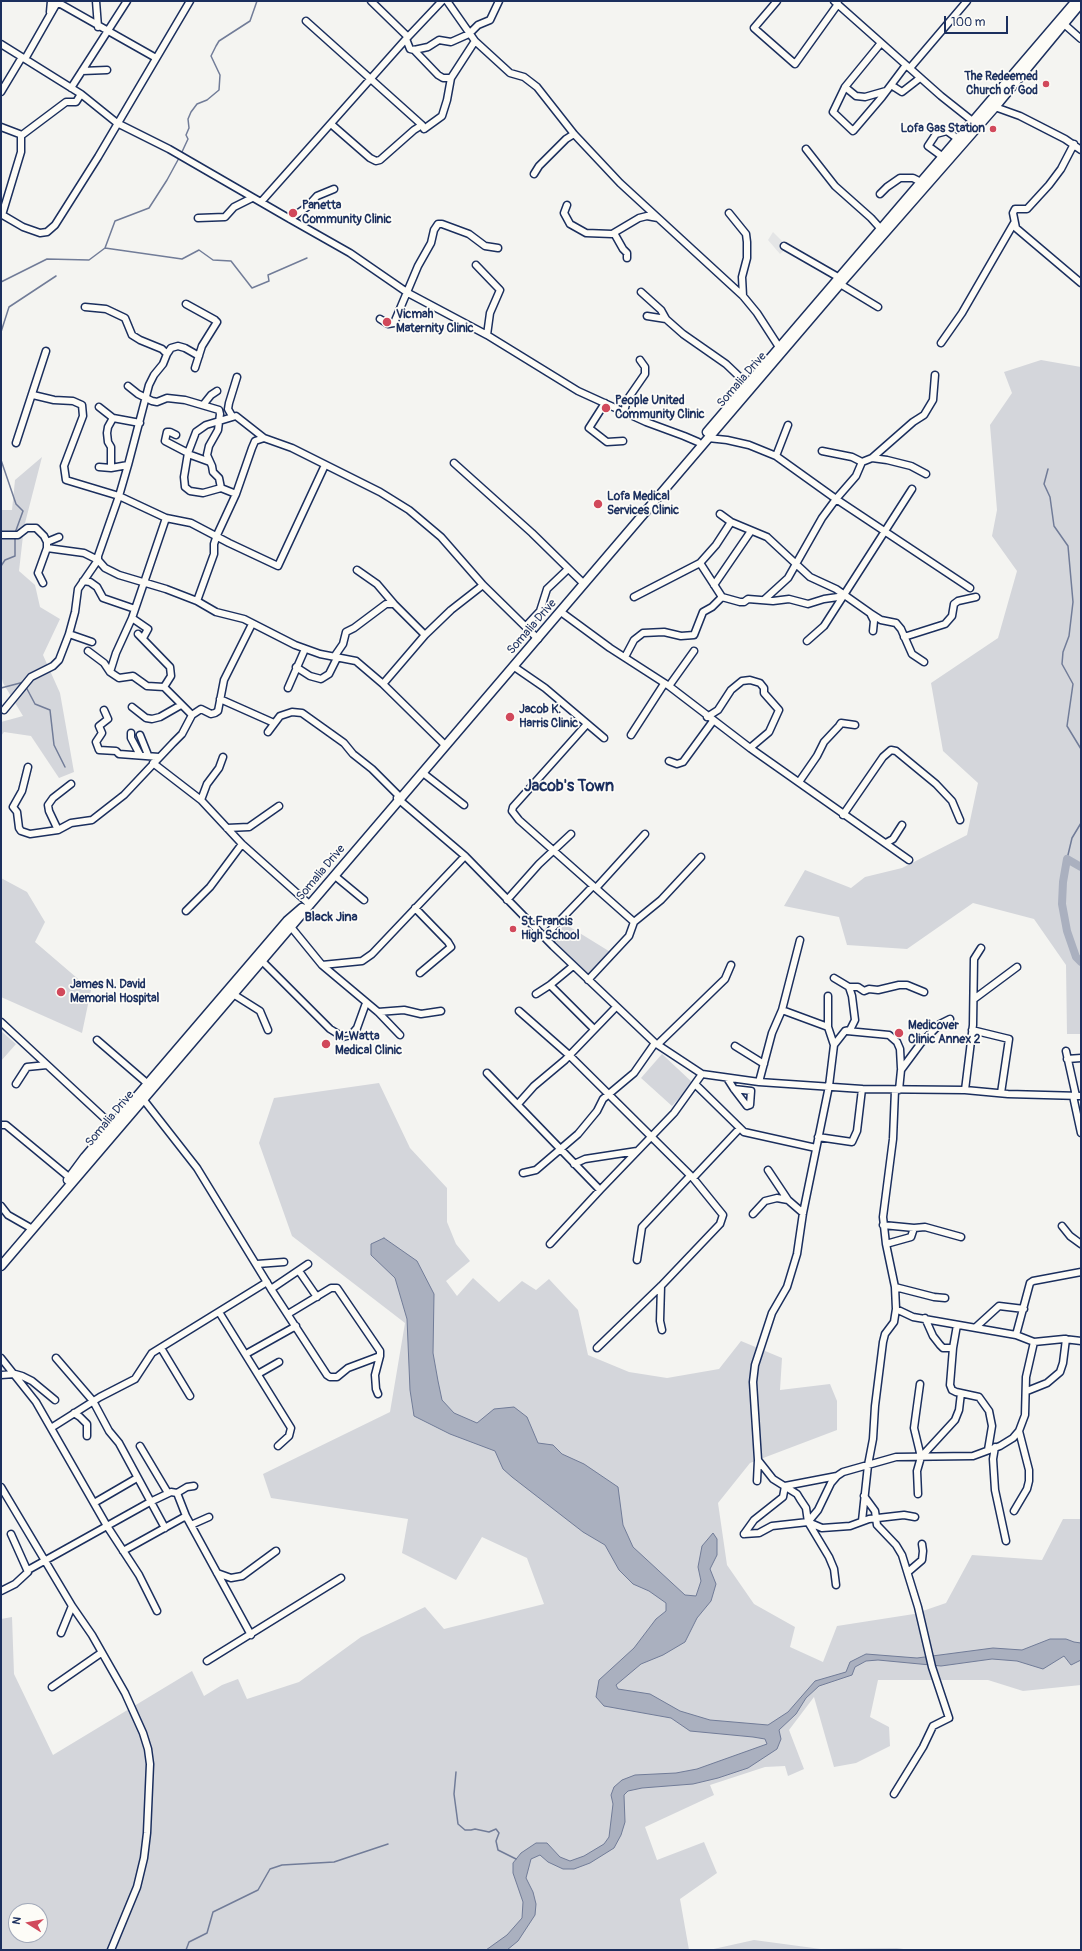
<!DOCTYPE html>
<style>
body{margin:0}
#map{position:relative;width:1082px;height:1951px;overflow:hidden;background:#f4f4f1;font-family:Pangolin,sans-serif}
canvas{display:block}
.frame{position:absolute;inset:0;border:2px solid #1b2f5e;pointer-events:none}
.north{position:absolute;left:8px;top:1903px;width:40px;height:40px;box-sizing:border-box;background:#fdfcf7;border:1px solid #a3aaba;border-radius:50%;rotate:281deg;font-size:11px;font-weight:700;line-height:16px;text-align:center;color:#1b2f5e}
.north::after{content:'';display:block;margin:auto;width:14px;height:18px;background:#d1495b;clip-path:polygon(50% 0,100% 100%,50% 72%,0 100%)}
.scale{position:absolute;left:944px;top:16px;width:64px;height:18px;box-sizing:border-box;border:2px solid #1b2f5e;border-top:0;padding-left:5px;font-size:12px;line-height:14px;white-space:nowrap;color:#1b2f5e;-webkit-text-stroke:3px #fdfcf7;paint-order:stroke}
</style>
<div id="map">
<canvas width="1082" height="1951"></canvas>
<div class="frame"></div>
<div class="north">N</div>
<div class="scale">100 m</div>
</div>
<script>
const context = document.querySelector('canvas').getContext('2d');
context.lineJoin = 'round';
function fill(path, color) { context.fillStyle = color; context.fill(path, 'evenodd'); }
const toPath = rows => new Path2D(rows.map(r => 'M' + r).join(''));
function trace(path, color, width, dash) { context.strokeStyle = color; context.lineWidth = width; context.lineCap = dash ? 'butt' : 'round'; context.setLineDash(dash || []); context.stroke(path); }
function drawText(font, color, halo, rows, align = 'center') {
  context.font = font + ' Pangolin,sans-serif'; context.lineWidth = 3.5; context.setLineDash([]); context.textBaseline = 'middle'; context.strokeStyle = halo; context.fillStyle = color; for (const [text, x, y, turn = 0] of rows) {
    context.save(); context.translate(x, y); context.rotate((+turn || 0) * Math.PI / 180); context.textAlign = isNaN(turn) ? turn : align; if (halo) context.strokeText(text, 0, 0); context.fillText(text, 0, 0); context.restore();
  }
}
fill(toPath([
 [773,232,788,247,780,254,768,240]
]), '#e4e5e6');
fill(toPath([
 [1041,360,1081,367,1081,1034,1067,1034,1066,965,1034,919,973,903,907,949,847,945,839,917,784,906,805,870,851,888,865,877,902,868,967,835,978,783,943,751,931,683,998,638,1017,571,992,536,997,510,990,425,1012,393,1004,372],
 [42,457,24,527,19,571,35,585,40,607,60,619,43,655,60,693,74,772,59,778,31,736,4,732,1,736,1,722,23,716,3,683,1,675,1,543,6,532,1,531,1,510,12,510,15,480],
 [1,878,27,892,45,922,35,942,91,990,82,1033,1,997],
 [565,924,612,953,590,975,551,940],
 [1,1031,16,1044,1,1061],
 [662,1054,693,1083,672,1106,641,1078],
 [379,1083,410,1148,447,1188,447,1222,456,1244,470,1261,446,1281,457,1296,473,1278,499,1302,522,1281,536,1290,549,1279,578,1310,588,1355,629,1372,667,1378,719,1369,741,1341,782,1358,780,1390,830,1384,837,1401,837,1430,750,1463,718,1503,727,1565,754,1604,795,1627,790,1647,823,1662,837,1626,914,1614,946,1603,972,1555,1042,1560,1063,1519,1081,1519,1081,1685,1023,1691,988,1680,878,1680,870,1717,889,1727,890,1746,856,1763,834,1767,814,1697,789,1730,804,1769,788,1776,785,1766,765,1767,710,1785,714,1795,645,1827,657,1860,704,1842,717,1873,680,1899,689,1950,1,1950,1,1619,12,1617,14,1674,53,1755,192,1671,204,1696,222,1685,238,1679,247,1699,299,1682,361,1637,425,1607,444,1629,544,1604,527,1558,482,1537,456,1580,402,1553,408,1519,271,1498,263,1474,390,1412,405,1323,292,1236,259,1143,274,1098],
 [16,1911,40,1911,40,1935,16,1935],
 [754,1940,821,1949,897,1948,910,1950,709,1950]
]), '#d4d6db');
const water = toPath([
 [384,1238,417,1261,434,1294,433,1353,438,1381,442,1400,454,1413,477,1423,494,1409,514,1407,527,1417,538,1443,553,1445,562,1454,584,1464,618,1487,623,1525,633,1547,685,1595,696,1596,701,1581,698,1567,702,1546,713,1533,717,1539,717,1555,710,1569,716,1584,711,1601,697,1618,685,1642,663,1655,641,1664,616,1685,618,1689,650,1694,680,1711,710,1720,768,1725,788,1712,815,1681,846,1672,850,1662,866,1654,917,1658,993,1648,1022,1650,1050,1639,1066,1639,1074,1642,1081,1643,1081,1660,1071,1665,1064,1656,1043,1669,1017,1661,992,1659,941,1666,878,1660,866,1661,855,1667,852,1675,819,1686,806,1698,796,1714,779,1730,781,1739,777,1749,748,1768,718,1778,693,1784,642,1788,628,1791,624,1795,625,1822,621,1835,614,1848,590,1863,574,1869,563,1869,548,1862,540,1855,531,1859,526,1878,533,1892,536,1904,535,1915,518,1941,507,1950,486,1950,507,1935,522,1918,523,1902,513,1873,513,1863,521,1853,536,1843,547,1843,560,1857,570,1861,584,1856,604,1844,609,1837,613,1804,611,1795,614,1787,622,1780,635,1775,676,1773,697,1769,767,1744,765,1739,753,1737,690,1731,671,1718,604,1706,596,1697,599,1680,634,1648,656,1619,666,1611,666,1603,649,1591,633,1584,619,1570,605,1545,583,1532,512,1477,503,1469,495,1451,450,1434,414,1416,410,1390,407,1319,395,1278,371,1255,371,1244,384,1238]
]);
fill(water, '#aab0bf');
trace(water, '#717c98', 1);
trace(toPath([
 [181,154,188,139,186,135,189,128,188,119,191,112,197,104,207,100,219,90,220,75,211,56,216,46,219,41,250,21,257,1],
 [105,248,115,221,149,208,167,180,179,158],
 [1,282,47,259,89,260,105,248,182,259,199,250,213,260,231,261,252,288,269,281,268,275,307,258],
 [1,332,9,307,56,276],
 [1,460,16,504,23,511,15,533],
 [1048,469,1044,484,1050,497,1054,526,1068,546,1073,602,1069,636,1063,652,1062,664,1073,684,1067,726,1081,749],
 [1,566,5,560,15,556,15,537],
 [26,687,35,704,50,710,54,745,65,767],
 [1,688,24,682],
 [1067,859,1072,838,1081,823],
 [456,1772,454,1794,458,1824,465,1830,471,1830,475,1829,489,1832,496,1829,499,1833,496,1841,498,1850,516,1859],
 [186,1950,189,1942,207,1933,213,1912,258,1890,270,1869,282,1865,334,1862,388,1844]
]), '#717c98', 1.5);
trace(toPath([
 [1081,867,1067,859,1063,882,1062,904,1067,931,1076,957,1081,962]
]), '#aab0bf', 8);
const minor = toPath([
 [96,1,98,27],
 [371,1,408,37],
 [447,1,475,41,510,73,524,77,537,87,574,134,620,183,743,296,757,313,779,347],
 [777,1,754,28,795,64,838,4],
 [834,1,941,96,975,123],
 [57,2,156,58],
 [50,12,51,1],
 [306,21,422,125],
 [1064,24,1081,39],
 [406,39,410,49,414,50,428,47,439,40,451,42,469,34,478,25,490,20,499,1],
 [881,43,845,87,833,112,853,131,882,97,906,65],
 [1,44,81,94,117,123,169,149,290,219,350,253,408,293,487,335,578,391,646,422,684,436,698,442],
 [414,50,438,75,443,78,451,78,475,41],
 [25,59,58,1],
 [910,68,967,1],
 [82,71,107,70],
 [891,85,902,92,920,78],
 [845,87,856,96,865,97,886,91],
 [71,88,127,1],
 [1,92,22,57],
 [995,107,1020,116,1065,139,1081,150],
 [331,124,370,158,376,161,380,160,414,130,422,125,424,129,442,116,447,100,451,78],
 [1,127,22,135,66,102,76,102,81,94],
 [1074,144,1061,169,1049,185,1027,209,1015,209,1013,213,1016,228,1081,283],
 [806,149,835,186,871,218,880,228],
 [943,157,928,146,936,134,947,131,961,141],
 [534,174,539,166,566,139,574,134],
 [880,194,887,187,900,178,913,178,921,182],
 [261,202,406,39,442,1],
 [567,205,564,213,570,224,586,233,612,234,639,218,647,216,658,218],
 [729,213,746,234,747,242,747,258,742,277,743,296],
 [1,214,23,227,40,233,47,232,55,225,98,157,190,1],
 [2,215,21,152,21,135],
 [198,218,225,217,234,207,252,198],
 [290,219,307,207,317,196,334,189],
 [614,233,623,249,627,253,627,258],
 [784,246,838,277],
 [476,265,500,290,490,313,487,335],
 [840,284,878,307],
 [641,292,661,310,666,319,683,334,726,364,747,384],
 [186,304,215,320,217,322,202,346,195,368],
 [85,307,106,309,125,318,132,335,140,340,162,349,167,354,163,364,154,375,149,385,128,465],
 [647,316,666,319],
 [380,319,388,324,394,323,418,266,431,243,434,230,438,224,442,224,469,234,485,246,498,248],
 [941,343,962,313,1014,223],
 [167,354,171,348,178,346,185,348,199,356],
 [128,386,138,394,152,401,157,402,167,398,185,400,219,410,220,414,218,430,209,446,207,455,212,466,213,472,219,478,221,488],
 [33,395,54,400,73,401,82,405,83,416,64,466,66,480,119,496,166,518,191,523,229,543,278,566,325,465],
 [605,403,589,428,607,442,623,441],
 [203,405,211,395,217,391],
 [99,407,113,418,140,423],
 [624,412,627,400,645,374,645,367,640,360],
 [232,416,228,409,229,403,237,377],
 [176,435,170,432,167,432,165,441,188,453],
 [708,438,727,440,749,445,776,456,836,499,970,588],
 [16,443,46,351],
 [822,451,852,457,862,462,872,458,887,460,911,466,926,474],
 [188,454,210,462],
 [776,456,788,425],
 [872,458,913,422,924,415,933,400,935,375],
 [454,463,532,533,582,582],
 [99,467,111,468,128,465,119,496,98,556,98,560,105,568,119,575,166,589,197,601,216,612,244,619,295,645,320,654,356,661,383,684,443,743],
 [111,468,111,447,108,442,107,433,108,427,113,418],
 [236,494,221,488,203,493,190,491,185,487,184,477,188,453,196,432,206,425,236,416,264,438,292,448,380,492,409,510,441,537,483,585,538,639],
 [720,514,731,522,767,537,810,577,836,589,870,613],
 [1,535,18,535,27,528,36,528,44,536,47,542,47,548],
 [47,542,59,537],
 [700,563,722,597],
 [357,570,377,584,394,604],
 [83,581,90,582,97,587,103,598,135,609],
 [43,583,38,573,47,548,84,553,98,560,78,589,75,612,69,634,92,642],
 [714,585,751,531],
 [634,597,700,563,716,545,731,522],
 [765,599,788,578,822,518,836,499,856,476,862,462],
 [197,601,214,554,214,544,217,535,236,494,252,448,255,441,264,438],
 [561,612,610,648,669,686,750,748,909,860],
 [132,618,148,629,143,638],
 [526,626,540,611,547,589,568,569],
 [873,631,874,621,870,613,881,620,896,623,901,629,912,654,924,662],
 [138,634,170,667,171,676,164,687],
 [904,637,945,624,952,616,954,604,958,601,976,597],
 [807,641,824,626,912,489],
 [88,651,104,663,110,672,119,678,133,676,147,686,164,687,192,715],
 [334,657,343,644,346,632,354,628,386,604,394,604,425,635],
 [625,657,634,640,643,633,664,632,681,636,694,635,703,612,712,607,722,597,740,602,744,602,748,599,773,601,789,599,808,604,824,599,845,596],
 [513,666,545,688,604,738],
 [296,667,310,676,321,679,329,674,337,658],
 [110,672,116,653,132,618,166,518],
 [383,684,425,635,451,610,483,585],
 [669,686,694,651],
 [288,688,305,649],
 [220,699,274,723],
 [132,707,146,718,152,719,160,717,181,705],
 [4,710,31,677,53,666,59,660,69,634],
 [104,710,108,719,99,726,102,733,96,742,99,750,116,751,119,754,159,757],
 [707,717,718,710,731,690,742,681,750,680,760,683,764,688,764,693,779,710,769,732,750,748],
 [587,724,513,807,512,811,519,820,634,922],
 [268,732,280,716,292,712,302,713,344,743,353,754,372,769,399,796],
 [131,733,131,738,140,755],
 [140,735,148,755],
 [631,735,664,684],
 [669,761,677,764,683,762,713,721],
 [153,763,201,800,242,844,308,903],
 [28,767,22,791,13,807,17,812,19,828,21,831,30,834,58,830,71,823,92,820,124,795,173,743,182,734,192,715,201,709,211,714,215,713,218,711,224,680,252,624],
 [423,773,464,805],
 [799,782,817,756,824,742,839,726,841,723,855,725],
 [397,798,465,856,553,946,655,1043,702,1074,759,1082,862,1089,965,1090,1008,1094,1081,1096],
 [201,800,207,784,219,768,223,757],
 [843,815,883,757,891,750,896,751,936,784,952,801,960,820],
 [227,828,249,827,279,806],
 [58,830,49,811,48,805,53,798,71,784],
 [886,843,893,839,902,825],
 [335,876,364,900],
 [596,888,645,834],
 [507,900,539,864,571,834],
 [415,908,448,942,451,947,420,973],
 [186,911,210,887,242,844],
 [291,927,322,965,378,1012,400,1035],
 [544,937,593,886],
 [262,961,330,1029,343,1037,351,1035,357,1028,366,1003],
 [322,965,362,961,372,954,465,856],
 [834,978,849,987,852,996,855,1020,850,1030,845,1031,834,1045,829,1086,803,1213,797,1254,787,1287,772,1313,755,1365,753,1382,758,1460,773,1479,797,1494,800,1499,806,1508,808,1522,829,1557,834,1569,836,1585],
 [588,980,629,936,634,922,661,900,701,857],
 [550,985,594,1029],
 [849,987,858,987,864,991,869,989,878,990,899,985,907,985,924,992],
 [233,994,260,1011,268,1030],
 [536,994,550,985,573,966],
 [828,996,828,1027,834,1045],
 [974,999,1017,967],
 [782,1010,828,1027],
 [519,1011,569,1055,693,1178,723,1215,720,1224,661,1286,597,1348],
 [378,1012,404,1010,421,1014,441,1011],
 [1,1022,114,1127],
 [972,1030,1009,1039,1001,1093],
 [847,1031,889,1035,897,1042,900,1049,901,1068],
 [97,1040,148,1084],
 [658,1044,725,979,731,965],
 [735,1046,764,1064],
 [1066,1051,1076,1096],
 [1067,1059,1081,1058],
 [487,1073,600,1190,674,1113,702,1074],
 [727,1078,734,1089,747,1106,750,1105,751,1091,734,1089],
 [759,1082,772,1033,782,1010,800,940],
 [16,1084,27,1067,47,1065],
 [695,1084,744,1132,816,1148],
 [895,1090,893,1139,883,1217,886,1244,895,1287,896,1309,913,1317,1016,1335,1034,1342,1064,1339,1081,1341],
 [899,1090,901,1070,921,1043,940,1024,950,1019],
 [965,1090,973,1025,974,959,981,948],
 [1073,1096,1081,1133],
 [143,1099,197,1168,271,1289,327,1375,330,1377,337,1377,348,1368,380,1356],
 [518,1104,534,1086,565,1060,616,1007],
 [1,1125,6,1125,70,1178],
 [818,1137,852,1142,857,1131,862,1089],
 [574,1164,585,1159,637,1151],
 [768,1170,788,1200],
 [523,1173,536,1170,578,1134,597,1111,603,1099,634,1073,655,1043],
 [693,1178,740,1128],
 [1,1206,8,1215,29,1227],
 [753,1214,765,1201,777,1198,788,1200,803,1213],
 [883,1225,914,1228,925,1227,961,1237],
 [1062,1226,1070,1236,1081,1244],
 [550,1244,600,1190],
 [886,1244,911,1237,914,1228],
 [637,1260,642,1227,690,1176],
 [257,1264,284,1262],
 [299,1271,317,1297],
 [661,1286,660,1321,662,1330],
 [895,1287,934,1297,945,1298],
 [271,1289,308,1264],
 [219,1312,291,1428,289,1436,278,1446],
 [288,1314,331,1288,337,1288,380,1351,380,1356,375,1375,376,1389,378,1394],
 [925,1318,933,1336,940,1345,943,1348,953,1348],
 [957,1325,953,1348,950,1385,952,1390,956,1392,979,1397,989,1411,992,1426,988,1450],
 [976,1327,999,1306,1024,1309],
 [1016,1335,1030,1283,1033,1281,1081,1272],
 [161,1348,190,1396],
 [246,1354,296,1326],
 [1,1358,36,1402,107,1526,139,1575,157,1611],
 [56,1358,93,1401,109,1431,119,1443,165,1528],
 [258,1374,279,1362],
 [1,1375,15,1374,22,1376,32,1381,55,1400],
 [920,1384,914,1428,921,1457],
 [1027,1391,1047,1383,1060,1372,1063,1363,1066,1339],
 [74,1413,80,1417,87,1424,87,1436],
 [51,1428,100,1397,135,1379,152,1353,267,1282],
 [140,1446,168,1493],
 [995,1447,993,1459,995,1490,1006,1541],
 [757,1481,758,1460],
 [1,1487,72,1606,92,1635,125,1693,143,1733,148,1749,150,1764,147,1833,144,1858,137,1887,111,1950],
 [177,1493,186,1516],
 [918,1494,917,1471,921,1457,955,1420,959,1410,961,1393],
 [864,1496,875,1511,877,1525,896,1545,902,1555,918,1607,932,1667,949,1718,933,1726,923,1747,894,1794],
 [94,1503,137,1478],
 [1014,1511,1027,1489,1029,1481,1029,1470,1019,1431],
 [862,1521,868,1465,873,1439,875,1406,883,1342,885,1334,894,1322,896,1309],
 [808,1522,818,1510,831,1483,837,1476,843,1472,896,1457,973,1456,1000,1446,1013,1438,1019,1431,1025,1415,1026,1377,1034,1342],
 [191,1525,209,1517],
 [744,1534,759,1533,772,1526,808,1522,822,1528,850,1526,869,1519,904,1515,915,1517],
 [744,1534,754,1520,783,1497,785,1486,837,1476],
 [123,1551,186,1516,251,1635],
 [28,1570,150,1502,171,1492,177,1493,187,1487,194,1486],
 [908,1572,922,1560,923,1551,922,1544],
 [217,1573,231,1578,242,1576,276,1551],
 [1,1591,15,1584,28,1572,11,1534],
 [61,1633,72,1606],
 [207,1661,341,1578],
 [52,1687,101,1653]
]);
const major = toPath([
 [707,432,1076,1],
 [68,1180,85,1157,287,921,302,908],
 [1,1266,840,284,995,107,1081,3]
]);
trace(minor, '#1b2f5e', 9);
trace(major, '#1b2f5e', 11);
trace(minor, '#fdfcf7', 6);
trace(major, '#fdfcf7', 8);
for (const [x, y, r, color] of [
 [1046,84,4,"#d1495b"],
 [993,129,4,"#d1495b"],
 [293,213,5,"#d1495b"],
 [387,322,5,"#d1495b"],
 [606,408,5,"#d1495b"],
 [598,504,5,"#d1495b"],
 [510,717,5,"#d1495b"],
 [513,929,4,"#d1495b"],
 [61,992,5,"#d1495b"],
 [899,1033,5,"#d1495b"],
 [326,1044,5,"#d1495b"]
]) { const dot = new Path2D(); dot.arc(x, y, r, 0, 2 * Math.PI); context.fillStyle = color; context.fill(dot); trace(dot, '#fdfcf7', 1.5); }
drawText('bold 12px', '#1b2f5e', '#fdfcf7', [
 ["The Redeemed",1038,77,"right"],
 ["Church of God",1038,91,"right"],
 ["Lofa Gas Station",985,129,"right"],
 ["Panetta",302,206],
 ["Community Clinic",302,220],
 ["Vicmah",396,315],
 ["Maternity Clinic",396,329],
 ["People United",615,401],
 ["Community Clinic",615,415],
 ["Lofa Medical",607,497],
 ["Services Clinic",607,511],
 ["Jacob K.",519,710],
 ["Harris Clinic",519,724],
 ["St.Francis",521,922],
 ["High School",521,936],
 ["James N. David",70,985],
 ["Memorial Hospital",70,999],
 ["Medicover",908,1026],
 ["Clinic Annex 2",908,1040],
 ["M-Watta",335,1037],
 ["Medical Clinic",335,1051]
], 'left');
drawText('12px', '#1b2f5e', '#fdfcf7', [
 ["Somalia Drive",742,380,-49],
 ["Somalia Drive",532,627,-49],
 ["Somalia Drive",321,873,-50],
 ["Somalia Drive",110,1119,-50]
]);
drawText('bold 13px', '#1b2f5e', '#fdfcf7', [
 ["Black Jina",331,918]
]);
drawText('bold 16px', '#1b2f5e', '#fdfcf7', [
 ["Jacob's Town",569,787]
]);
</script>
